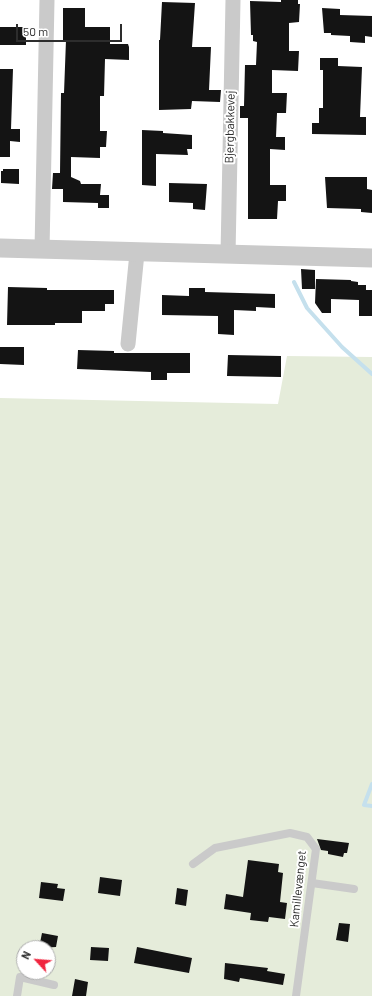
<!DOCTYPE html>
<meta charset="utf-8">
<style>
body{margin:0}
#map{position:relative;width:372px;height:996px;overflow:hidden;background:#fff;font-family:Barlow,sans-serif}
canvas{display:block}
.north{position:absolute;left:16px;top:940px;width:40px;height:40px;box-sizing:border-box;background:#fff;border:1px solid #ababab;border-radius:50%;rotate:296deg;font-size:11px;font-weight:700;line-height:16px;text-align:center;color:#2d2d2d}
.north::after{content:'';display:block;margin:auto;width:14px;height:18px;background:#f0243e;clip-path:polygon(50% 0,100% 100%,50% 72%,0 100%)}
.scale{position:absolute;left:16px;top:24px;width:106px;height:18px;box-sizing:border-box;border:2px solid #2d2d2d;border-top:0;padding-left:5px;font-size:12px;line-height:14px;white-space:nowrap;color:#2d2d2d;-webkit-text-stroke:3px #fff;paint-order:stroke}
</style>
<div id="map">
<canvas width="372" height="996"></canvas>
<div class="north">N</div>
<div class="scale">50 m</div>
</div>
<script>
const context = document.querySelector('canvas').getContext('2d');
context.lineJoin = 'round';
function fill(path, color) { context.fillStyle = color; context.fill(path, 'evenodd'); }
const toPath = rows => new Path2D(rows.map(r => 'M' + r).join(''));
function trace(path, color, width, dash) { context.strokeStyle = color; context.lineWidth = width; context.lineCap = dash ? 'butt' : 'round'; context.setLineDash(dash || []); context.stroke(path); }
function drawText(font, color, halo, rows, align = 'center') {
  context.font = font + ' Barlow,sans-serif'; context.lineWidth = 4; context.setLineDash([]); context.textBaseline = 'middle'; context.strokeStyle = halo; context.fillStyle = color; for (const [text, x, y, turn = 0] of rows) {
    context.save(); context.translate(x, y); context.rotate((+turn || 0) * Math.PI / 180); context.textAlign = isNaN(turn) ? turn : align; if (halo) context.strokeText(text, 0, 0); context.fillText(text, 0, 0); context.restore();
  }
}
fill(toPath([
 [287,356,372,357,372,996,0,996,0,398,278,404],
 [24,948,48,948,48,972,24,972]
]), '#e5ecda');
trace(toPath([
 [294,282,307,308,342,347,372,374],
 [372,784,364,805,372,806]
]), '#c5e0ed', 4);
fill(toPath([
 [281,0,298,0,298,4,300,4,299,22,289,23,289,51,299,51,298,71,272,70,272,93,287,93,286,113,277,113,276,137,285,137,285,150,270,149,270,185,286,185,286,201,278,201,277,219,248,219,248,118,240,118,240,106,244,106,245,65,256,65,257,42,253,41,253,35,251,35,250,1,281,2],
 [162,2,195,3,192,47,211,47,209,90,221,90,220,102,192,101,191,109,159,110,159,40,160,40],
 [63,8,85,8,85,27,110,27,110,44,128,44,129,47,129,60,105,59,104,96,100,96,100,131,107,131,106,147,100,147,100,158,71,157,71,177,80,181,81,184,101,184,100,195,109,195,109,208,98,208,98,203,63,202,63,189,52,189,53,173,60,173,61,93,64,93,66,40,63,40],
 [322,8,340,9,340,15,372,16,372,37,365,36,365,43,350,42,350,36,331,35,331,33,324,33],
 [0,27,26,27,26,45,0,45],
 [320,58,338,58,338,66,362,67,360,117,366,117,366,135,312,134,312,123,319,123,319,108,323,108,323,70,320,70],
 [0,69,13,69,11,129,20,129,20,142,10,141,10,157,0,157],
 [142,130,163,131,163,133,192,135,192,149,187,149,188,155,156,154,156,186,142,185],
 [3,169,19,169,19,184,1,183,1,171,3,171],
 [325,177,367,177,367,189,372,190,372,213,361,212,361,209,327,208],
 [169,183,207,184,205,210,193,209,193,203,169,202],
 [301,269,315,270,315,289,302,289],
 [316,279,351,280,351,281,358,282,358,285,366,285,366,290,372,290,372,316,359,316,359,300,331,299,331,313,322,313,315,303],
 [8,287,47,288,47,290,114,290,114,304,105,304,105,311,82,311,82,323,55,323,55,325,7,325],
 [189,288,205,288,205,292,275,294,275,308,256,307,256,311,234,310,234,335,218,334,218,316,162,315,162,295,189,296],
 [0,347,24,347,24,365,0,364],
 [78,350,114,351,114,353,190,353,190,373,167,373,167,380,151,380,151,372,77,369],
 [228,355,281,356,281,377,227,376],
 [317,839,349,843,347,853,344,853,343,857,328,854,328,851,321,850],
 [248,860,279,864,278,872,283,873,280,902,287,903,285,919,269,917,268,922,250,920,251,913,224,909,226,894,243,897],
 [100,877,122,880,120,896,98,893],
 [41,882,58,884,57,888,65,889,63,901,39,898],
 [177,888,188,890,186,906,175,904],
 [339,923,350,924,348,942,336,940],
 [42,933,58,936,56,947,39,948],
 [91,947,109,948,108,961,90,960],
 [137,947,192,958,189,973,134,963],
 [225,963,268,968,267,971,285,974,283,985,240,978,239,982,224,979],
 [75,979,88,982,86,996,72,996]
]), '#141414');
trace(toPath([
 [193,864,215,848,290,833,307,837,316,849,296,996],
 [312,883,354,889],
 [17,996,20,977,54,985]
]), '#cacaca', 8);
trace(toPath([
 [42,250,47,0],
 [228,255,233,0],
 [128,344,137,253]
]), '#cacaca', 15);
trace(toPath([
 [0,248,372,258]
]), '#cacaca', 19);
drawText('12px', '#2d2d2d', '#fff', [
 ["Bjergbakkevej",230,127,-89],
 ["Kamillevænget",298,889,-84]
]);
</script>
